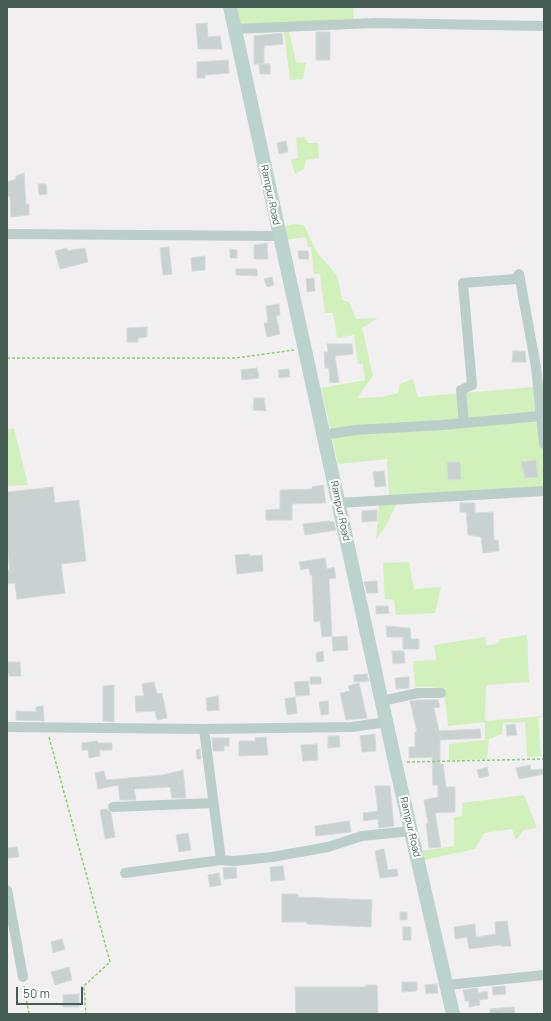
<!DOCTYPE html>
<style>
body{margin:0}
#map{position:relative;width:551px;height:1021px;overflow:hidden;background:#f2eff1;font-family:Manrope,sans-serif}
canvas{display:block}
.frame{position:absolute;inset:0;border:8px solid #465d56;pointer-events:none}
.scale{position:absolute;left:16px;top:987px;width:67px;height:18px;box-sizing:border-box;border:2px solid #465d56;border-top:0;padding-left:5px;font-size:12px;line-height:14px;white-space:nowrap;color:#465d56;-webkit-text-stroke:3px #fff;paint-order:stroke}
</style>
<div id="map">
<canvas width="551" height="1021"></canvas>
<div class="frame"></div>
<div class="scale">50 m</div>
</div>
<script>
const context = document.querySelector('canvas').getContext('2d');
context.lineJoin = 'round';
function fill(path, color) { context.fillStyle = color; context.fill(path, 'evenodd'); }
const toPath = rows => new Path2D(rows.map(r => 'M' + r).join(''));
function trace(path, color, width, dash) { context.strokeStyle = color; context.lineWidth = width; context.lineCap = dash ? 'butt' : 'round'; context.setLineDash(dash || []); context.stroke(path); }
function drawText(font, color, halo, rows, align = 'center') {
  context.font = font + ' Manrope,sans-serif'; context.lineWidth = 4; context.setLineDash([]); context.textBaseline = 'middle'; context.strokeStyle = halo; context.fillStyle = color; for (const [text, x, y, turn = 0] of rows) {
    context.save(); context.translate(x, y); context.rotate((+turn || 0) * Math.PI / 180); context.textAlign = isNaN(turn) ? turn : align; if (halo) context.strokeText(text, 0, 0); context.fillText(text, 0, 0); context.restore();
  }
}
fill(toPath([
 [353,7,354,21,239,26,235,8],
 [284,31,289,31,296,62,306,63,303,79,290,80],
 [305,137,308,143,318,143,319,158,306,160,304,169,295,174,291,160,298,158,296,138],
 [293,224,304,225,316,251,338,277,342,300,349,302,356,319,378,318,362,328,373,376,357,398,382,397,398,393,400,384,413,379,418,397,544,386,544,487,389,496,387,459,338,464,321,388,365,380,363,364,358,364,354,335,337,338,333,313,325,313,320,274,314,274,311,247,308,247,306,237,285,240,282,227],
 [14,428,28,485,7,486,7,429],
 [397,503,386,525,376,540,379,504],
 [409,562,414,589,441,587,435,613,396,615,394,600,385,599,383,563],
 [527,635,529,682,486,685,485,721,544,716,538,718,541,756,527,757,525,722,503,723,502,734,489,739,487,759,449,760,449,744,485,740,485,722,448,726,444,689,431,687,415,687,413,661,436,660,434,645,485,637,486,645,497,644,500,639],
 [524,795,537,828,524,830,516,840,512,829,484,833,475,849,424,860,422,851,454,846,454,817,462,816,462,803]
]), '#d1f0bc');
const building = toPath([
 [207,23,208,37,220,36,222,49,198,49,196,24,207,23],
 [316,32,330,32,330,60,316,60,316,32],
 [282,33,283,44,264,46,264,64,254,64,254,36,282,33],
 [228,60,229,73,205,75,205,78,197,78,197,62,228,60],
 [259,64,270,64,270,74,260,74,259,64],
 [286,141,288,152,279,154,277,143,286,141],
 [24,173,26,205,29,204,29,215,11,217,10,196,9,197,7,191,7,182,16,179,16,176,24,173],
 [38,184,46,184,47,194,39,195,38,184],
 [267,243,268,259,254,259,254,245,267,243],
 [169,247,172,274,163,275,160,248,169,247],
 [67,248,67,251,85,248,88,262,60,269,55,251,67,248],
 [230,249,237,250,237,258,230,258,230,249],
 [298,251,308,251,309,259,299,259,298,251],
 [205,256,205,270,192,271,191,258,205,256],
 [236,269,257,269,257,276,236,275,236,269],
 [272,277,274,285,267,287,264,279,272,277],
 [314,278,315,291,307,292,306,279,314,278],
 [279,304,280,315,276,316,280,334,267,337,264,323,268,323,266,306,279,304],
 [147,327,147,337,138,338,138,342,127,342,127,328,147,327],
 [327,344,352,344,353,354,335,356,339,382,330,383,329,368,325,368,324,352,328,352,327,344],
 [513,351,525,351,526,362,512,362,513,351],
 [257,368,259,378,242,380,241,370,257,368],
 [289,369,290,377,279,378,278,370,289,369],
 [254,398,264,398,266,411,253,410,254,398],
 [536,460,538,477,525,478,521,462,536,460],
 [447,462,460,462,461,479,448,480,447,462],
 [384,471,386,486,375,487,373,472,384,471],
 [323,485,326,503,292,504,292,520,266,520,266,510,280,509,280,490,312,489,312,487,323,485],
 [53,487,55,503,79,500,86,561,61,564,65,593,17,599,15,583,7,584,7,568,10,573,7,543,7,492,53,487],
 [460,503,475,503,475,513,493,512,494,540,498,540,499,551,483,553,481,537,468,535,466,512,460,512,460,503],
 [377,510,377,521,362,522,362,511,377,510],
 [329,521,334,522,336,530,305,535,303,524,329,521],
 [249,554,249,556,262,555,263,571,237,574,235,555,249,554],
 [325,558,327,569,334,567,336,578,329,579,332,636,322,637,320,621,314,622,312,575,310,575,309,568,301,570,299,562,325,558],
 [377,581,378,593,367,593,364,582,377,581],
 [376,606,388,606,389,613,376,614,376,606],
 [386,626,410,628,411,639,419,639,419,649,403,649,403,637,387,637,386,626],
 [347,636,348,650,333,651,332,637,347,636],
 [323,651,324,661,317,662,316,653,323,651],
 [392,651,404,651,405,663,393,664,392,651],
 [7,662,20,662,21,676,9,676,9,673,7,673,7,662],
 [367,674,369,681,354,682,354,675,367,674],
 [310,677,321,677,321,684,310,684,310,677],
 [409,677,409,688,396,689,395,678,409,677],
 [308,681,310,695,296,696,294,682,308,681],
 [154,682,157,694,162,693,167,718,157,720,155,711,136,712,135,696,144,696,142,684,154,682],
 [359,683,367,718,346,720,340,693,350,691,348,686,359,683],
 [114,685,114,722,103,721,103,686,114,685],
 [218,696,219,710,207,711,206,698,218,696],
 [295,697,297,713,287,715,285,699,295,697],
 [419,700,438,700,440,707,434,708,439,731,480,729,481,738,440,740,440,764,443,764,446,787,455,787,455,812,435,813,441,847,429,848,426,824,428,823,424,800,438,797,438,785,433,785,432,757,409,758,409,747,415,747,415,732,417,732,410,701,419,700],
 [328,701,329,714,321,715,319,702,328,701],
 [43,706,44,721,16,720,16,711,36,712,36,707,43,706],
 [515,724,517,735,507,736,506,725,515,724],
 [375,734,376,751,362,752,360,736,375,734],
 [328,736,339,736,340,747,328,748,328,736],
 [266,737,268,755,239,756,239,741,255,741,255,738,266,737],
 [212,738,229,738,229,746,224,746,224,751,213,751,212,738],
 [97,741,98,743,112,743,112,750,99,750,100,756,89,758,88,750,82,750,82,743,97,741],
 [317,744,318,760,303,761,301,745,317,744],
 [200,749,201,759,197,759,196,750,200,749],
 [530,765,531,770,544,769,544,774,519,779,516,768,530,765],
 [487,767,489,776,479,778,477,770,487,767],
 [183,770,186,798,172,798,170,787,134,789,136,800,120,800,118,785,98,789,95,773,104,771,106,780,162,775,183,770],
 [375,786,390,786,394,826,379,828,378,819,364,821,363,813,378,811,375,786],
 [107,809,111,813,115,837,105,839,100,810,107,809],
 [349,821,351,832,316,836,315,826,349,821],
 [188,833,191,850,179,852,176,835,188,833],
 [17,847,19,857,8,858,7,848,17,847],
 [384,849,388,870,397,869,398,876,380,878,375,851,384,849],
 [283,866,285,880,271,881,270,867,283,866],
 [236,867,237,878,224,879,223,868,236,867],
 [219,873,221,885,210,887,208,875,219,873],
 [282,894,298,894,298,897,372,900,371,927,307,924,307,922,282,922,282,894],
 [400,912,407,912,407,920,400,920,400,912],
 [507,921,511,946,501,946,500,945,469,949,467,937,455,939,454,927,475,924,476,937,496,934,495,922,507,921],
 [403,927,411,927,411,940,403,940,403,927],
 [62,939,65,949,53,953,51,942,62,939],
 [69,967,72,980,55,985,51,972,69,967],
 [402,982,417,982,417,991,402,992,402,982],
 [437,984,438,993,426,994,425,985,437,984],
 [366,985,377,985,378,1014,296,1014,295,987,366,987,366,985],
 [505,986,506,994,493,995,492,987,505,986],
 [477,988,478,993,487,991,488,999,479,1000,480,1005,469,1007,469,1001,465,1001,463,990,477,988],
 [79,994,79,1007,63,1007,63,995,79,994],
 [514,1007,515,1014,490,1014,490,1009,514,1007]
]);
fill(building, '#c9d2d0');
trace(building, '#d3dbda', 1);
trace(toPath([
 [7,358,236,358,294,350],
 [49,737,110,962,84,986,86,1014],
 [407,762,544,759],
 [24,986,29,1014]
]), '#8dcf74', 1.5, [3, 2]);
trace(toPath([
 [235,29,375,23,544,26],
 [7,234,279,236],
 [464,423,461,390,472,385,463,283,516,279,519,274,536,367,541,416],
 [323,435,355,430,442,425,541,416,544,444],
 [338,503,544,491],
 [382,701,418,693,441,693],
 [7,727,204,729,352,727,386,722],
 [204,729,221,860],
 [113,807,213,803],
 [125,873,221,860,234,861,272,857,328,847,362,836,411,831],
 [7,890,23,977],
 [447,985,544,975]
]), '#bccec9', 10);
trace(toPath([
 [230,7,395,762,453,1014]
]), '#bcd3cd', 14);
drawText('10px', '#465d56', '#fff', [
 ["Rampur Road",270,195,78],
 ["Rampur Road",340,511,78],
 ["Rampur Road",410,827,77]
]);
</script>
